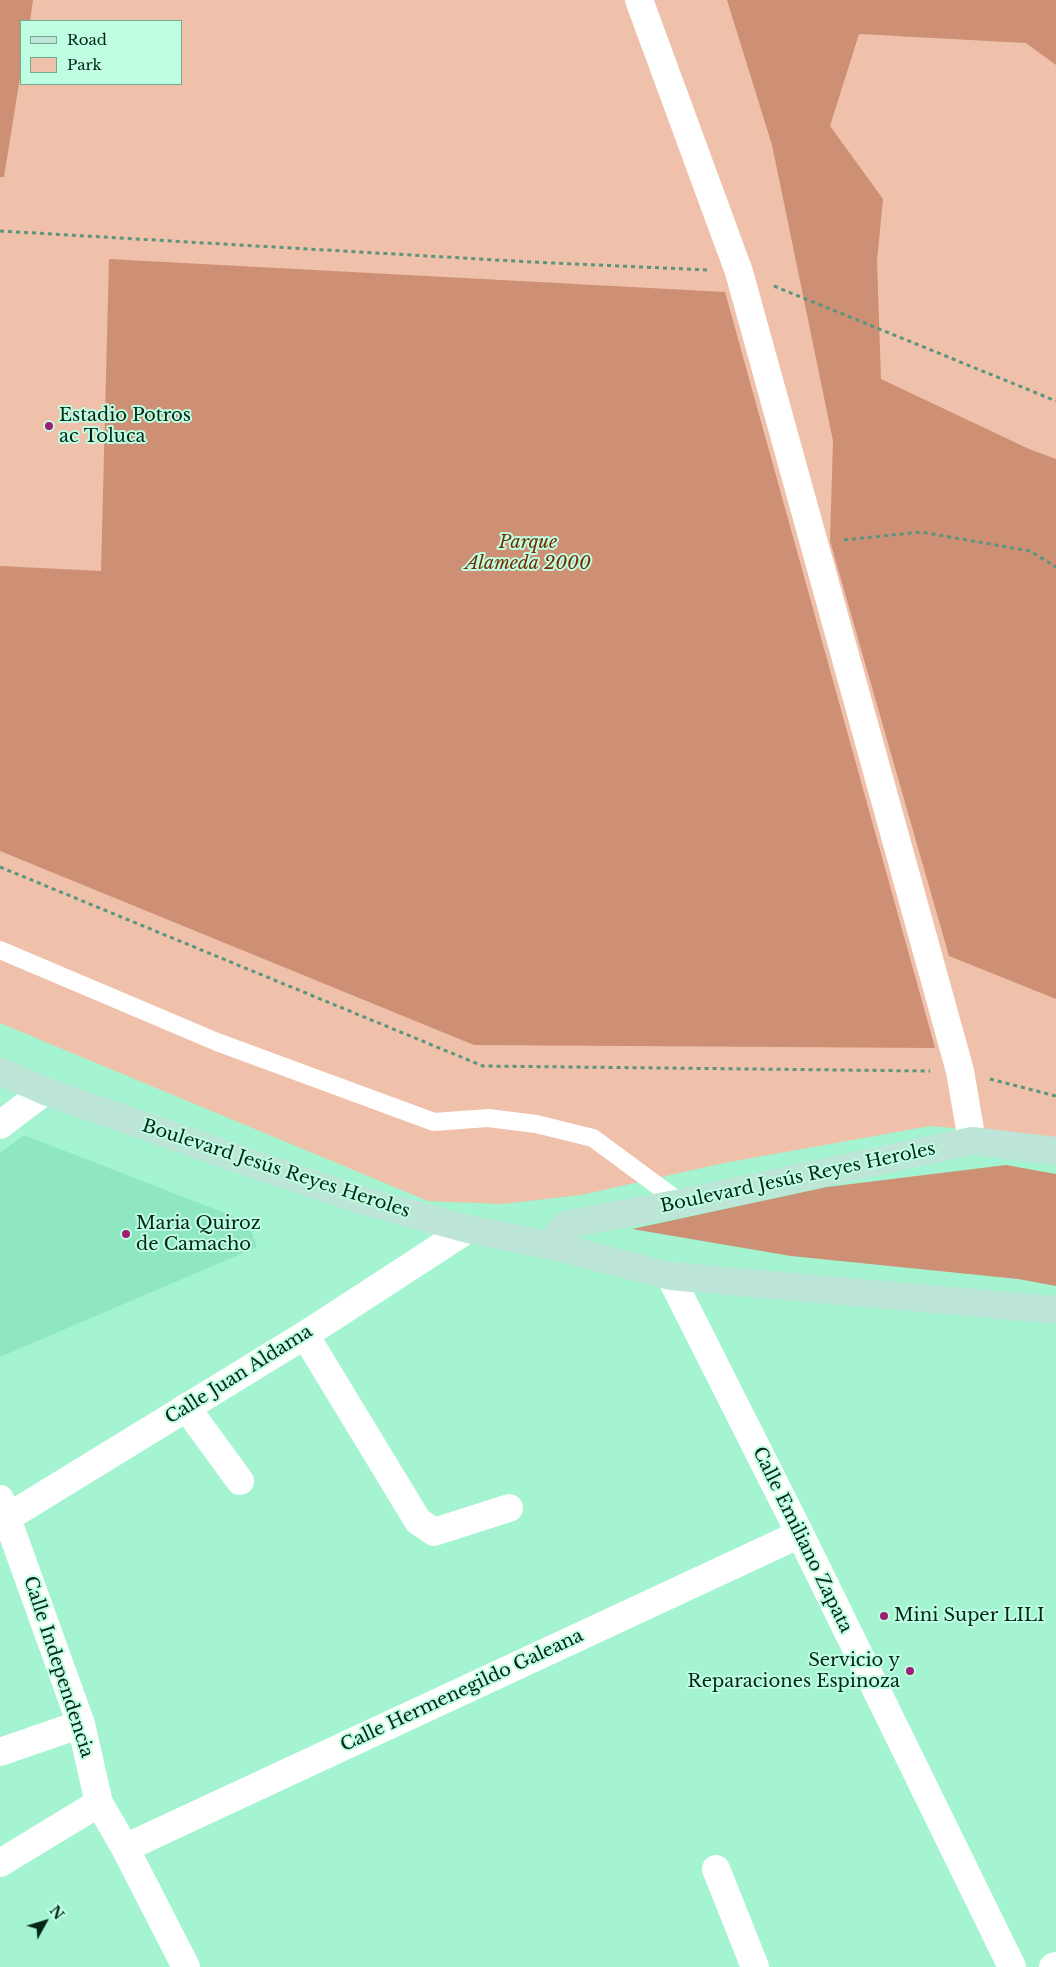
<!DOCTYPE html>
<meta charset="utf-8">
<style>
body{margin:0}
#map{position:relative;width:1056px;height:1967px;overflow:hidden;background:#a4f4d1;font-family:"Libre Baskerville",serif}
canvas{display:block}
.legend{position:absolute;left:20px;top:20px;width:162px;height:65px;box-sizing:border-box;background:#bffee1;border:1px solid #74a891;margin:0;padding:6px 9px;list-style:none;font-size:15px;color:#03261a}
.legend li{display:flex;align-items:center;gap:10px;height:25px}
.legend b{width:25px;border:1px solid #74a891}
.north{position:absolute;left:20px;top:1897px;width:50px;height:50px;-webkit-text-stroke:4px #bffee1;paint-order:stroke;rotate:51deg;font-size:14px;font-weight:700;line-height:20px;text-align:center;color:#03261a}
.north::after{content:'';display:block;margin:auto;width:18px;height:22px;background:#03261a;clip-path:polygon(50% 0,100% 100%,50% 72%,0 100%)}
</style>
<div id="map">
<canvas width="1056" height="1967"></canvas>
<ul class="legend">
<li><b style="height:6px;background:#bde6d9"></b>Road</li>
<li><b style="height:14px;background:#efc0aa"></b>Park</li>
</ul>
<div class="north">N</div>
</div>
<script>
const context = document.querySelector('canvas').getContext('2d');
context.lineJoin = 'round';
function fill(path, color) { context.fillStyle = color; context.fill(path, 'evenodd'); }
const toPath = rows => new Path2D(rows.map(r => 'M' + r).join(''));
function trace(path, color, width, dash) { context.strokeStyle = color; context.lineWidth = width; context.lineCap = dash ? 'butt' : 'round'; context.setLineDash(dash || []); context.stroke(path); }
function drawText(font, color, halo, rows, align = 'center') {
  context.font = font + ' "Libre Baskerville",serif'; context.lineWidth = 4; context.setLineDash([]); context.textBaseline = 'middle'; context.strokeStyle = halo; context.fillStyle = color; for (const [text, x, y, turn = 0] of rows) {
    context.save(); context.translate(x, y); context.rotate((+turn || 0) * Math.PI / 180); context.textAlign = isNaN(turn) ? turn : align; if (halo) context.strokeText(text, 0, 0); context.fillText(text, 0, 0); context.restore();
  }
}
fill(toPath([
 [24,1135,248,1222,257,1247,0,1357,0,1153]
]), '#8fe7c2');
fill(toPath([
 [0,0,1056,0,1056,1137,930,1126,724,1163,581,1195,502,1204,428,1201,0,1023],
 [21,21,181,21,181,84,21,84]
]), '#efc0aa');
fill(toPath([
 [0,0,33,0,30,21,21,21,21,71,4,177,0,177],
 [727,0,1056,0,1056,65,1026,43,859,34,830,126,883,199,877,261,881,379,1029,449,1056,459,1056,999,949,956,830,541,833,441,772,145],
 [109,259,725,292,935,1048,474,1045,0,851,0,566,101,571],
 [1006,1165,1056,1174,1056,1286,1018,1279,791,1256,632,1229,827,1187]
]), '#cd9075');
trace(toPath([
 [0,231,531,262,708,270],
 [774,286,1056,401],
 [844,540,921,532,1030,551,1056,567],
 [0,867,483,1066,930,1071],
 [990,1079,1056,1096]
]), '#5a967d', 3, [4, 4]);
trace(toPath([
 [0,950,217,1042,434,1122,488,1118,536,1124,593,1138,681,1203]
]), '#fff', 18);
trace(toPath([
 [639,0,739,272,960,1071,972,1141],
 [0,1125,45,1091],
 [670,1276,800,1534,1012,1967],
 [305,1335,418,1521,434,1532,509,1508],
 [186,1407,240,1481],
 [0,1499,81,1724,99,1803,125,1848,186,1967],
 [0,1522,305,1335,468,1229],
 [0,1752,81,1724],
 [125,1848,800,1534],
 [0,1863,99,1803],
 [716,1869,755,1967],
 [1053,1967,1056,1966]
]), '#fff', 28);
trace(toPath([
 [0,1071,45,1091,247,1162,364,1201,468,1229,557,1247,670,1276,1056,1310],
 [557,1247,559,1232,562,1228,569,1224,681,1203,972,1141,1056,1151]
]), '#bde6d9', 28);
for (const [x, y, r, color] of [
 [49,426,5,"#9d1f73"],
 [126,1234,5,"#9d1f73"],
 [884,1616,5,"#9d1f73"],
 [910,1671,5,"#9d1f73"]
]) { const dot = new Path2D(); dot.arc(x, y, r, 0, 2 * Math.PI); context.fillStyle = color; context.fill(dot); trace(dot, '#bffee1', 2); }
drawText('18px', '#03261a', '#bffee1', [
 ["Estadio Potros",59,416],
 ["ac Toluca",59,437],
 ["Maria Quiroz",136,1224],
 ["de Camacho",136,1245],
 ["Mini Super LILI",894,1616],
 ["Servicio y",900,1661,"right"],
 ["Reparaciones Espinoza",900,1682,"right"]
], 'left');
drawText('italic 18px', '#742c00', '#bffee1', [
 ["Parque",528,543],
 ["Alameda 2000",528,564]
]);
drawText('18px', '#03261a', '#bffee1', [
 ["Boulevard Jesús Reyes Heroles",276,1169,18],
 ["Boulevard Jesús Reyes Heroles",798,1178,-12],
 ["Calle Juan Aldama",239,1375,-32],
 ["Calle Emiliano Zapata",802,1540,64],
 ["Calle Independencia",58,1667,72],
 ["Calle Hermenegildo Galeana",462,1691,-25]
]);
</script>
